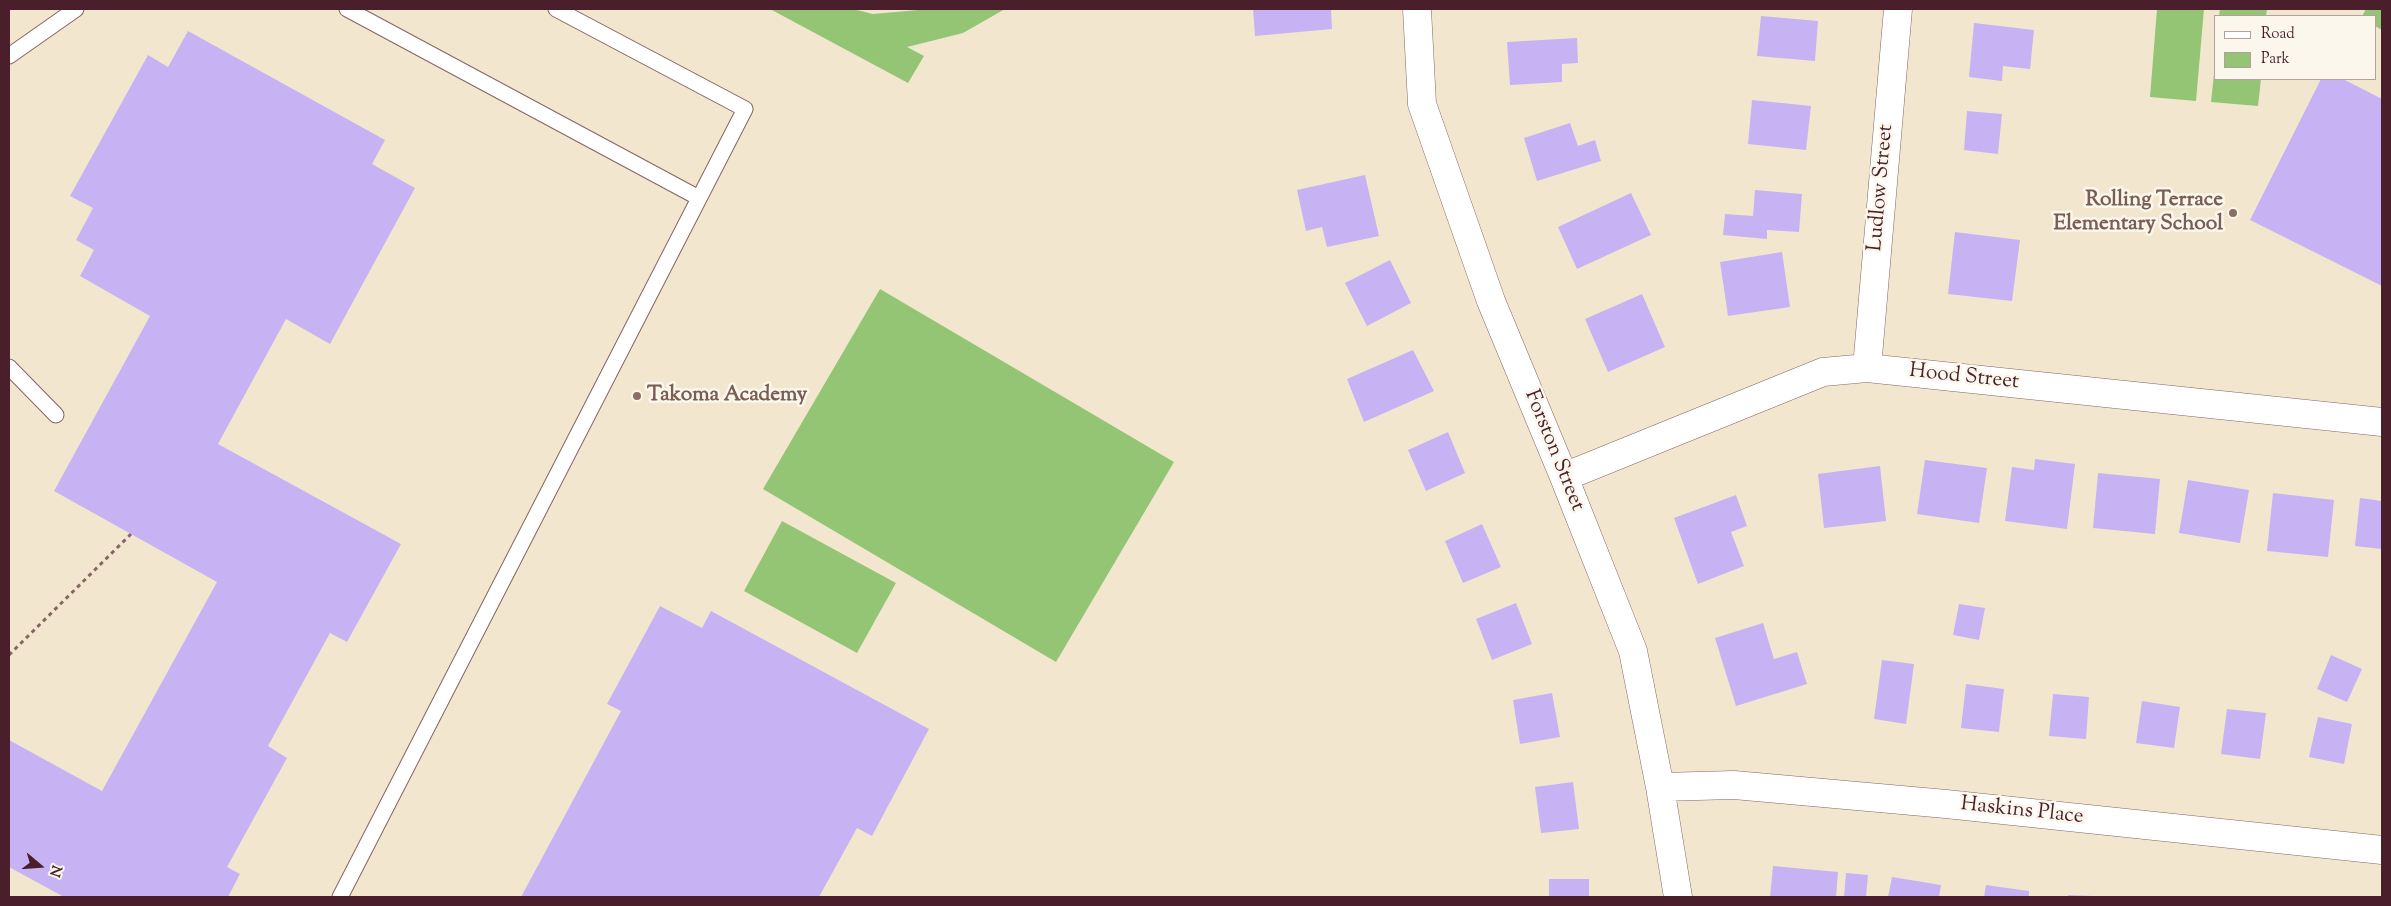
<!DOCTYPE html>
<style>
body{margin:0}
#map{position:relative;width:2391px;height:906px;overflow:hidden;background:#f2e7ce;font-family:"Sorts Mill Goudy",serif}
canvas{display:block}
.frame{position:absolute;inset:0;border:10px solid #4a1f2b;pointer-events:none}
.legend{position:absolute;left:2214px;top:15px;width:162px;height:65px;box-sizing:border-box;background:#fbf7ec;border:1px solid #b4a19f;margin:0;padding:6px 9px;list-style:none;font-size:15px;color:#4a1f2b}
.legend li{display:flex;align-items:center;gap:10px;height:25px}
.legend b{width:25px;border:1px solid #b4a19f}
.north{position:absolute;left:15px;top:841px;width:50px;height:50px;-webkit-text-stroke:4px #fbf7ec;paint-order:stroke;rotate:108deg;font-size:14px;font-weight:700;line-height:20px;text-align:center;color:#4a1f2b}
.north::after{content:'';display:block;margin:auto;width:18px;height:22px;background:#4a1f2b;clip-path:polygon(50% 0,100% 100%,50% 72%,0 100%)}
</style>
<div id="map">
<canvas width="2391" height="906"></canvas>
<div class="frame"></div>
<ul class="legend">
<li><b style="height:6px;background:#fff"></b>Road</li>
<li><b style="height:14px;background:#93c575"></b>Park</li>
</ul>
<div class="north">N</div>
</div>
<script>
const context = document.querySelector('canvas').getContext('2d');
context.lineJoin = 'round';
function fill(path, color) { context.fillStyle = color; context.fill(path, 'evenodd'); }
const toPath = rows => new Path2D(rows.map(r => 'M' + r).join(''));
function trace(path, color, width, dash) { context.strokeStyle = color; context.lineWidth = width; context.lineCap = dash ? 'butt' : 'round'; context.setLineDash(dash || []); context.stroke(path); }
function drawText(font, color, halo, rows, align = 'center') {
  context.font = font + ' "Sorts Mill Goudy",serif'; context.lineWidth = 5; context.setLineDash([]); context.textBaseline = 'middle'; context.strokeStyle = halo; context.fillStyle = color; for (const [text, x, y, turn = 0] of rows) {
    context.save(); context.translate(x, y); context.rotate((+turn || 0) * Math.PI / 180); context.textAlign = isNaN(turn) ? turn : align; if (halo) context.strokeText(text, 0, 0); context.fillText(text, 0, 0); context.restore();
  }
}
fill(toPath([
 [770,9,853,9,873,14,929,9,1005,9,963,33,907,47,924,56,908,83],
 [2157,9,2204,9,2196,101,2150,97],
 [2220,9,2267,9,2266,16,2219,16],
 [2366,9,2382,9,2382,30,2375,26,2375,16,2362,16],
 [2215,65,2215,79,2261,79,2258,106,2211,102],
 [880,289,1174,462,1056,662,763,489],
 [782,521,896,583,857,653,744,591]
]), '#93c575');
fill(toPath([
 [1253,9,1331,9,1332,29,1255,36],
 [1761,16,1818,21,1815,61,1757,56],
 [1974,23,2034,30,2030,69,2003,66,2002,81,1969,77],
 [188,31,385,140,372,164,415,188,330,344,286,319,218,444,401,544,347,642,330,633,268,746,287,758,227,867,240,874,228,897,64,897,9,867,9,740,102,791,217,582,54,491,150,316,80,276,94,250,76,240,93,208,70,196,148,55,168,67],
 [1577,38,1578,63,1562,64,1562,82,1510,85,1507,42],
 [2321,79,2343,79,2382,99,2382,286,2250,220],
 [1752,100,1811,106,1806,150,1748,144],
 [1967,111,2002,114,1998,154,1964,150],
 [1570,123,1578,146,1595,140,1601,161,1537,181,1524,138],
 [1365,175,1379,236,1327,247,1322,227,1306,231,1297,190],
 [1755,190,1802,194,1799,232,1767,230,1767,239,1723,235,1725,214,1753,216],
 [1631,193,1651,235,1577,269,1558,227],
 [1955,232,2020,240,2012,301,1948,294],
 [1782,252,1790,307,1728,316,1720,262],
 [1390,260,1411,303,1367,326,1345,283],
 [1642,294,1665,347,1608,372,1585,319],
 [1413,350,1434,391,1364,422,1347,379],
 [1448,432,1465,473,1426,491,1408,450],
 [2035,459,2075,464,2067,529,2005,521,2012,467,2034,470],
 [1925,460,1987,468,1979,523,1917,514],
 [1880,466,1886,521,1824,528,1818,474],
 [2098,473,2160,479,2155,534,2093,528],
 [2188,480,2249,490,2240,543,2179,533],
 [2273,493,2334,500,2328,557,2267,551],
 [1736,495,1747,526,1731,532,1744,566,1698,584,1674,518],
 [2360,498,2382,501,2382,549,2355,546],
 [1482,524,1501,567,1463,583,1445,541],
 [1516,603,1532,644,1492,660,1476,619],
 [1959,604,1985,608,1979,640,1953,635],
 [660,606,702,628,711,611,929,729,872,836,857,828,819,897,521,897,621,711,607,704],
 [1763,623,1774,659,1797,652,1807,684,1736,706,1715,638],
 [2331,655,2362,669,2347,702,2317,689],
 [1882,660,1914,664,1906,724,1874,719],
 [1966,684,2004,689,1999,732,1961,728],
 [1552,693,1560,737,1520,744,1513,700],
 [2053,694,2089,697,2086,739,2049,736],
 [2142,701,2180,707,2174,748,2136,743],
 [2227,709,2266,713,2260,759,2221,754],
 [2318,717,2352,724,2344,764,2309,757],
 [1573,782,1579,829,1541,833,1535,787],
 [1773,866,1838,872,1836,897,1770,897],
 [1846,873,1868,875,1866,897,1844,897],
 [1892,877,1941,885,1939,897,1888,897],
 [1549,879,1589,879,1589,897,1549,897],
 [1986,885,2029,891,2029,897,1984,897],
 [2068,895,2093,896,2092,897,2068,897]
]), '#c7b3f4');
const lane = toPath([
 [347,9,699,198],
 [9,56,76,9],
 [9,367,56,415],
 [340,897,745,109,556,9]
]);
const street = toPath([
 [1417,9,1422,104,1491,301,1564,477,1633,651,1660,787,1678,897],
 [1867,368,1898,9],
 [1564,477,1823,372,1867,368,2382,422],
 [1660,787,1734,785,1946,804,2382,850]
]);
trace(lane, '#856564', 17);
trace(street, '#856564', 29);
trace(toPath([
 [9,655,131,534]
]), '#856564', 3, [4, 4]);
trace(lane, '#fff', 15);
trace(street, '#fff', 28);
for (const [x, y, r, color] of [
 [2233,213,5,"#8d6e63"],
 [637,396,5,"#8d6e63"]
]) { const dot = new Path2D(); dot.arc(x, y, r, 0, 2 * Math.PI); context.fillStyle = color; context.fill(dot); trace(dot, '#fbf7ec', 2); }
drawText('21px', '#4a1f2b', '#fbf7ec', [
 ["Ludlow Street",1882,188,-85],
 ["Hood Street",1964,378,6],
 ["Forston Street",1553,451,68],
 ["Haskins Place",2022,812,6]
]);
drawText('bold 21px', '#785e54', '#fbf7ec', [
 ["Rolling Terrace",2223,201],
 ["Elementary School",2223,225],
 ["Takoma Academy",647,396,"left"]
], 'right');
</script>
